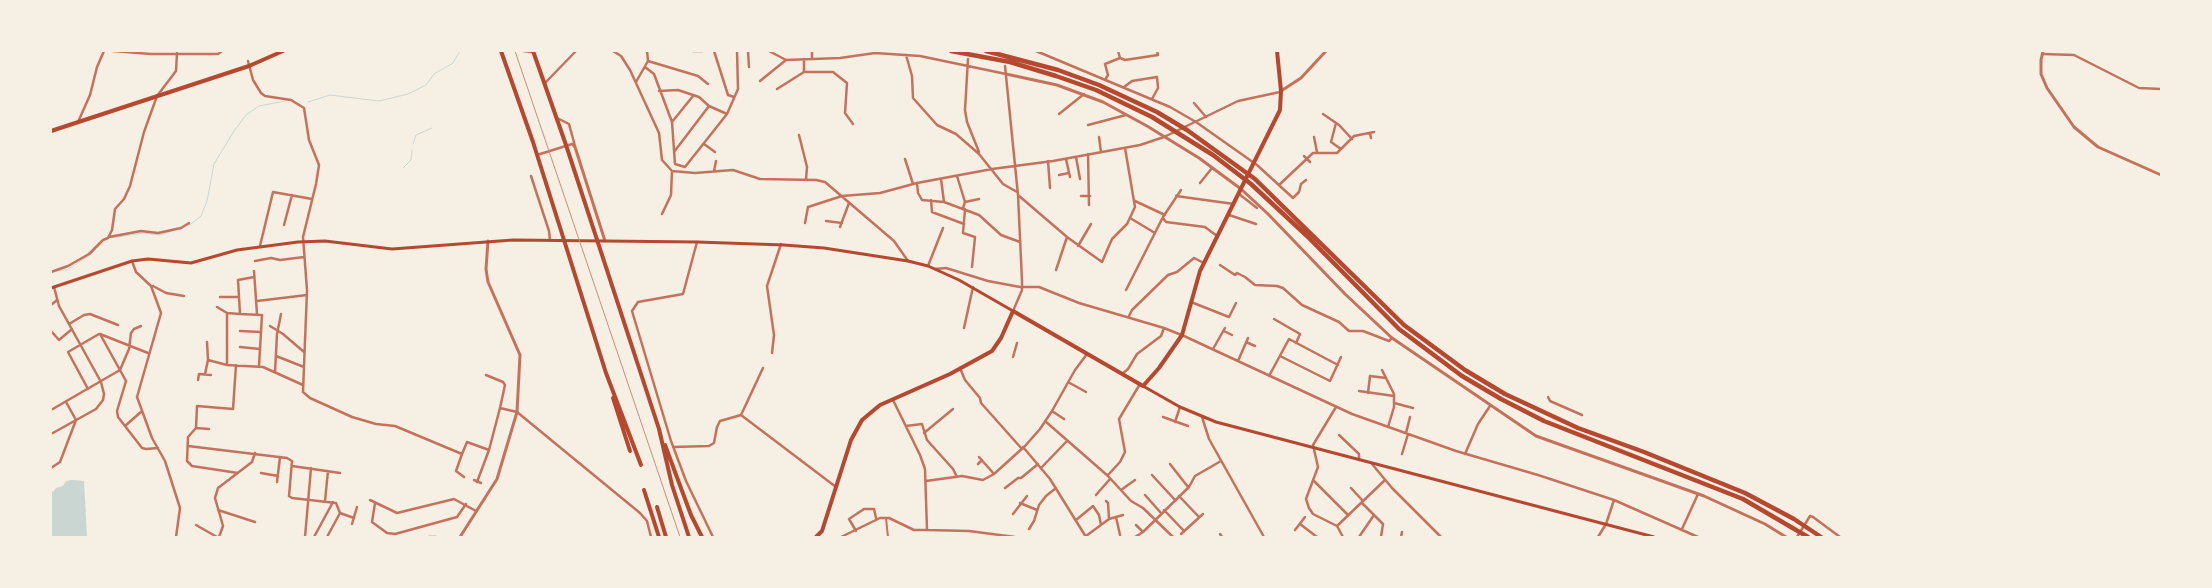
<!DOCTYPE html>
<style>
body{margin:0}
#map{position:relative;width:2212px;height:588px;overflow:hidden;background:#f6efe4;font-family:"IBM Plex Sans",sans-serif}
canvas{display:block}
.frame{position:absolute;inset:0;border:52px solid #f6efe4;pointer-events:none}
</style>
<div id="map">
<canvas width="2212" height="588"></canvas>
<div class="frame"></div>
</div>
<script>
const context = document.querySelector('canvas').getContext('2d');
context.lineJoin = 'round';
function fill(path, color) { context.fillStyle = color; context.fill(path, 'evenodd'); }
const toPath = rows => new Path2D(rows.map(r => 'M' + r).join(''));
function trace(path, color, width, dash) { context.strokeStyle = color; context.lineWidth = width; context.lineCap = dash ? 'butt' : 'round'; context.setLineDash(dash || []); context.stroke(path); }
fill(toPath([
 [72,480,84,481,87,537,51,537,51,490,53,492,56,488,63,486,66,481]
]), '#c9d6d2');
trace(toPath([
 [308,102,330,95,379,101,408,94,426,85,434,74,453,63,460,51],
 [413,144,416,135,432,128],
 [403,168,411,160,412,150],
 [111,238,143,233,160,235,191,224,201,216,207,201,214,164,234,131,246,115,259,106,285,101],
 [59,270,67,270,76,264,90,255,99,246]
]), '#c9d6d2', 1);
trace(toPath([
 [886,518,888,537]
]), '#c5725c', 2);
trace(toPath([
 [113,51,151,54,218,54,222,51],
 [523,51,531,52],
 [613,51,621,56,630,70,659,133,662,160,672,171,695,173,733,170,760,179,816,180,825,182,894,241,908,261],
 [693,51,702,51],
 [714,51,728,95,734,97],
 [748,51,749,67],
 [769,51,786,60,840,58,875,53,920,56,1006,74],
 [1036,51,1170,107,1196,122,1257,165,1293,198,1299,192,1301,184,1306,180],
 [1118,51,1120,58],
 [812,52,812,59],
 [2043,54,2074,55,2139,88,2161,89],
 [906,55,912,76,913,98,937,125,956,134,979,154,1003,184,1017,192],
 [968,59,965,110,967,122,979,152],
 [804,60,804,72,833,72,847,83,845,113,853,124],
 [248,61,253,80,261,93,265,96,291,100,304,108,309,140,319,165,316,184,303,237,307,290,303,392,310,398,352,417,376,424,395,426,462,454,456,471,464,477],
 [648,61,698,76,708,84],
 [1005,66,1018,195,1022,281,1022,290,1013,311],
 [645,67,654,74,672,122,675,164,685,167,727,114,738,89,737,51],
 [1105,80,1108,75,1105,64,1120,58,1125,60,1158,55,1157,51],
 [760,81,786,60],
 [636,82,648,61,647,51],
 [545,83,576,51],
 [1124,87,1132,81,1157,77,1158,88,1152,99],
 [777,89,804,72],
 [659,91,678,90,699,97,709,106,727,114],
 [1194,103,1206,117],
 [1059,114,1084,94],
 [1323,114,1339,125,1352,139],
 [557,118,569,124,575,146],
 [78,122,90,95,97,67,104,51],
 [672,122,693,96],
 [1336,123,1331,142,1341,149],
 [1088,125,1126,115],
 [1370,133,1371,138],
 [799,135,807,167,806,180],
 [1099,137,1101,152],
 [1314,137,1317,152],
 [704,144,715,152],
 [674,152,709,106],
 [1088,154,1089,205],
 [537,155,572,144,575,147],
 [1304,156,1310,162],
 [1076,157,1080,179],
 [905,159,913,184],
 [1066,159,1070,177],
 [1048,161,1050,188],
 [714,171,716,161],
 [1059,175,1069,173],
 [531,176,549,231,550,240],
 [957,176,965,202,963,208],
 [941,179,944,202],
 [917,183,918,193,922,200,944,202,979,215,1001,235,1020,242],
 [1200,183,1212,168],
 [1279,185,1313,153,1337,153,1354,136,1374,132],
 [1239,194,1257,208],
 [1018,195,1067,237,1102,262,1112,239,1127,224,1135,207,1125,148],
 [1081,196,1090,196],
 [1176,196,1234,204],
 [931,200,932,212,964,224],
 [1135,201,1165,215],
 [965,202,979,199],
 [965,209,963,233,975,237,972,267],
 [662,214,671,195,672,171],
 [1229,215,1256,224],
 [1130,218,1155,233],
 [1163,218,1166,222,1205,227,1217,236],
 [826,221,842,223],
 [805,223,808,207,842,196,880,193,917,183,992,169,1053,161,1140,145,1164,137,1238,101,1280,92],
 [284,225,292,195],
 [840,227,849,203],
 [109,237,141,231,158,233,181,228,189,223],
 [697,242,683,294,638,302,632,311,671,441,686,481,713,537],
 [260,246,273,192,312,199],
 [1078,246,1091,224],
 [132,261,136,272,151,286,161,313,137,397,152,438,165,461,180,508,176,537],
 [255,261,271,258,280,260,304,257],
 [1220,265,1235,275,1237,273,1245,277,1255,285,1277,286,1283,288,1302,305,1339,322,1349,331,1363,331,1389,341,1392,338],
 [928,266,943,228],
 [935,269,946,268,988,281,1020,287,1039,287,1079,303,1164,328,1184,336,1352,414,1456,451,1538,475,1614,500,1698,537],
 [1056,270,1067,237],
 [254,271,257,314],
 [51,272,68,266,89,254,103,240,108,238,112,230,115,209,124,199,130,186,144,132,157,96,176,71,177,53],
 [153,286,166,293,184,296],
 [1126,290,1163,217,1181,190],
 [220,297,239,297],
 [257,301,307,295],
 [1191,302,1229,317,1236,303],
 [51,305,57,300],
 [217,307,227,313],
 [240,314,238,280,254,277],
 [1129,316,1132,310,1168,275,1177,272,1194,258,1204,263],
 [1274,319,1300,334,1296,343],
 [69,324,84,315,90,314,118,325],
 [270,326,283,334,304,352],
 [964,328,973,287],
 [51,331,59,340,72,329],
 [240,331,261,332],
 [1224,331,1232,335],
 [1246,342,1255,346],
 [240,347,260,349],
 [1213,349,1225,328],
 [148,353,100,334,126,381,117,411,118,417,142,448,146,449,158,448],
 [772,353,774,335,767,286,781,244],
 [276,356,304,367],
 [1280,356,1330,381,1341,357],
 [1013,357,1017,343],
 [208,360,227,365,263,367,303,385],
 [1238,361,1248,338],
 [227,365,227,313,240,314,262,315,259,366],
 [236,365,233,409,197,406,196,428,188,437,187,461,192,466,238,473],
 [960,368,965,380,980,398,981,403,1022,449],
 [1382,370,1394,394,1394,407,1388,427],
 [275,372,277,334,281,314],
 [205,374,208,360,207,342],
 [1122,374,1128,369,1137,354,1161,336,1164,328],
 [486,375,503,382,505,385,500,408],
 [1269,376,1289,339,1338,365],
 [198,380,199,374,211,375],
 [1068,382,1086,392],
 [88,389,68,352,99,334],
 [1359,391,1394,396],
 [1368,393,1370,376,1386,378],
 [1548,397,1550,401,1582,415],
 [893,400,920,455,925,469,927,530,969,531,1015,537],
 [1394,403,1413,408],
 [1336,407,1313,445,1318,467,1306,499,1309,508,1313,514,1337,526,1343,537],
 [51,410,120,370,129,349,131,333,134,329,141,326],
 [1052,411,1064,419],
 [741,415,763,368],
 [1163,417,1188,426],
 [1202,417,1209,439,1264,537],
 [1045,421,1108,476,1131,501,1143,508,1173,537],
 [1175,422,1180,407],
 [125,426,142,411],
 [906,426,922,424,927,440,953,469,957,477],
 [196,428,209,429],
 [924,433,953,409],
 [1406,433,1410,417],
 [51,434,96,409,103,400,104,394,101,382,59,306,54,287],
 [1339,435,1359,454,1359,460],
 [188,446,287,458,292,461,289,496,292,498,336,503,340,513,354,518],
 [673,447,709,446,714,443,717,427,720,421,741,415,836,487],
 [1023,447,1050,479,1086,537],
 [462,454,467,442,489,450,500,408,517,412,640,513,647,521,651,537],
 [1402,454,1408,434],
 [1465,454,1478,424,1490,406],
 [979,457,994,474],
 [978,464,982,460],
 [1170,464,1188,487],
 [1372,464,1392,488,1441,537],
 [292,466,340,473],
 [51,468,60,462,76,420,66,402],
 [1041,468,1067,441],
 [261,473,278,476],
 [1108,475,1120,462,1125,452,1119,419,1140,384],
 [1152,475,1175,500],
 [474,480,481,483],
 [926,481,962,476,983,480,994,474,1025,446,1040,429,1052,411,1075,370,1087,354],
 [1314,481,1348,515],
 [277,482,280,457],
 [477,482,489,450],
 [1005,488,1018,478,1021,478,1038,464],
 [1351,488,1363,501],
 [1121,490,1135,480],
 [1096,495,1110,479],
 [1145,495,1161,513],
 [1179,496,1199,517],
 [370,500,397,513,454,499,476,511],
 [325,501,328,471],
 [1106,501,1108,503,1109,519],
 [375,503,372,522,387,533,395,534,457,517,466,504],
 [1020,503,1037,510],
 [1362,503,1383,524,1381,537],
 [218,510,255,522],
 [1164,510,1184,531],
 [1013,514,1027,496],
 [1116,517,1120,535],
 [1076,520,1093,506,1099,515,1101,525],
 [352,524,357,507],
 [1300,524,1317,537],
 [196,525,217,537],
 [1136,525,1143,532],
 [1337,526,1385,480],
 [1029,529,1034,521,1039,505,1046,496,1056,488],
 [1682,529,1698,494],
 [1295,530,1305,517],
 [856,531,849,519,864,509,874,509,876,518],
 [1181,534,1203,514],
 [1220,534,1222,537],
 [1086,536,1109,519,1123,515],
 [219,537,223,526,215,498,218,488,252,462,255,453],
 [305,537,311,468],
 [314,537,333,502],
 [327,537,340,513],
 [429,537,436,537],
 [841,537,880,518,889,518,914,530,927,530],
 [1135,537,1143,532,1189,487,1195,476,1221,461],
 [1359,537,1374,515],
 [1401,537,1402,532],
 [1598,537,1606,524,1614,500],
 [1797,537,1810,516,1813,517,1840,537]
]), '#c5725c', 2.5);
trace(toPath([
 [2043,51,2041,60,2041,74,2047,88,2074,127,2098,147,2161,175],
 [1006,74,1057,85,1103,102,1147,126,1199,158,1241,189,1268,214,1345,294,1392,338,1536,436,1704,496,1765,524,1786,537],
 [1281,91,1301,78,1326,51],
 [575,147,605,241],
 [460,537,497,479,517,412,520,355,488,282,486,269,488,241]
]), '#c5725c', 3);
trace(toPath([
 [51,288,132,261,148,259,191,263,237,250,298,242,325,241,392,249,513,240,697,242,784,245,824,248,908,261,928,266,959,280,1013,311],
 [1143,386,1180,407,1216,422,1654,537]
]), '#b5482f', 3);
trace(toPath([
 [501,51,533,142,606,373,641,465],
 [533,51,566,145,659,429,672,485,689,537],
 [613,398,630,451],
 [665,445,691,515,702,537],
 [644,490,659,537],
 [657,507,666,537],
 [816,537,822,531,851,440,862,420,880,405,950,374,992,351,1001,338,1013,311,1143,386,1159,368,1182,335,1200,271,1280,110,1281,91,1277,51]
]), '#b5482f', 4);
trace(toPath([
 [51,131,249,66,283,51]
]), '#b5482f', 4);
trace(toPath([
 [951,51,1010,62,1056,76,1096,90,1152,117,1213,155,1251,184,1307,236,1399,329,1462,376,1501,399,1544,421,1743,499,1808,537],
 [986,51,1058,70,1099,85,1157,112,1187,130,1255,179,1404,325,1465,370,1505,394,1578,428,1644,452,1745,493,1794,519,1821,537]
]), '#b5482f', 4.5);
trace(toPath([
 [515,51,680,537]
]), '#cf8b77', 1);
</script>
